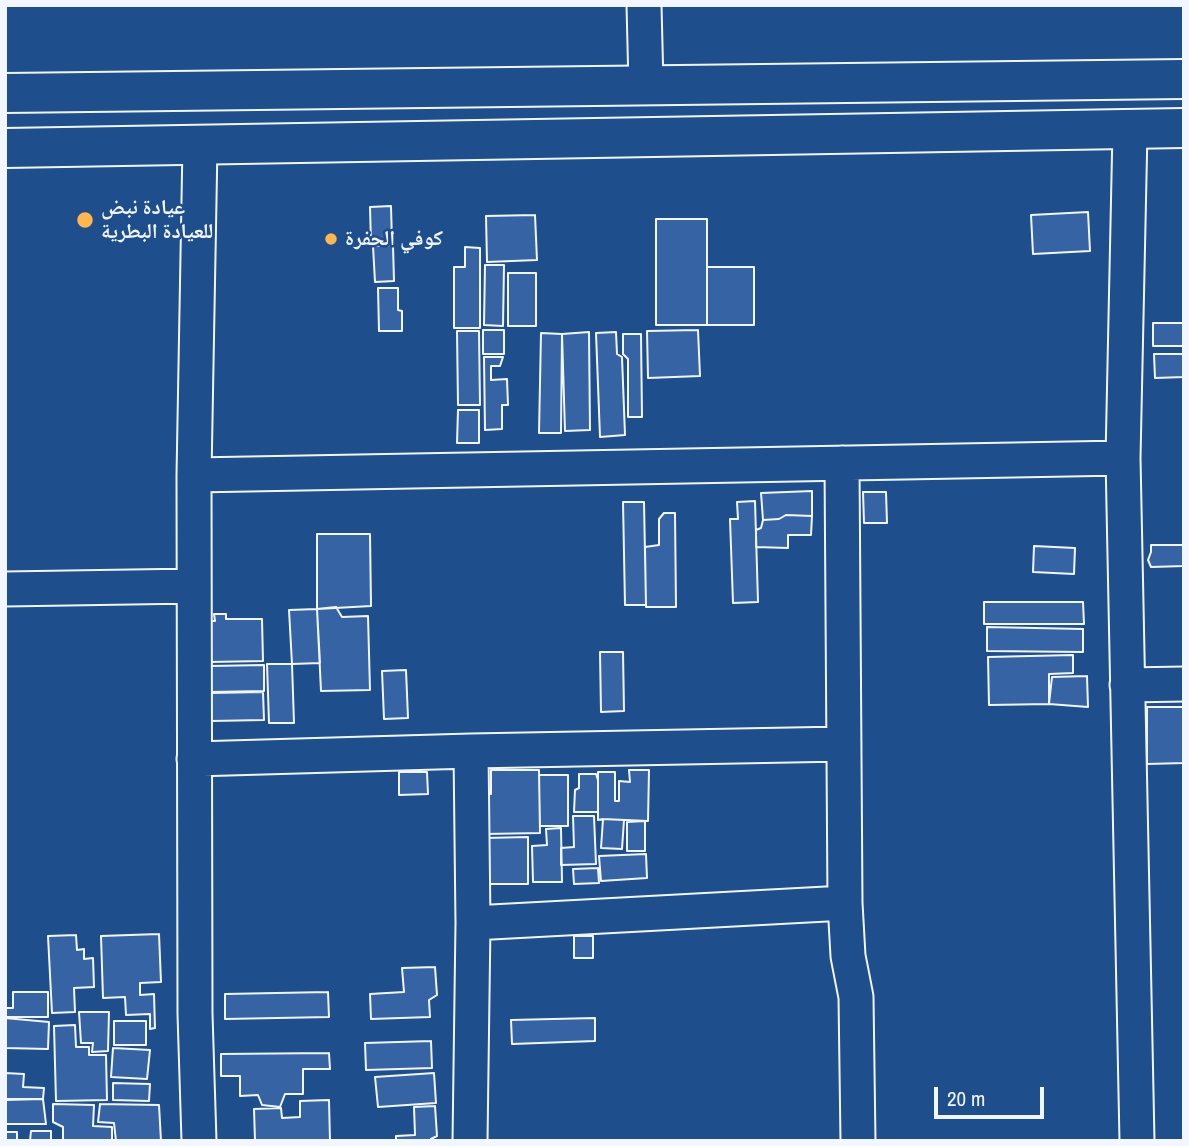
<!DOCTYPE html>
<meta charset="utf-8">
<style>
body{margin:0}
#map{position:relative;width:1189px;height:1146px;overflow:hidden;background:#1f4e8c;font-family:"Archivo Narrow",sans-serif}
canvas{display:block}
.frame{position:absolute;inset:0;border:7px solid #f2f6ff;pointer-events:none}
.scale{position:absolute;left:934px;top:1087px;width:110px;height:32px;box-sizing:border-box;border:4px solid #f2f6ff;border-top:0;padding-left:9px;font-size:21px;line-height:24px;white-space:nowrap;color:#f2f6ff;-webkit-text-stroke:5px #1f4e8c;paint-order:stroke}
</style>
<div id="map">
<canvas width="1189" height="1146"></canvas>
<div class="frame"></div>
<div class="scale">20 m</div>
</div>
<script>
const context = document.querySelector('canvas').getContext('2d');
context.lineJoin = 'round';
function fill(path, color) { context.fillStyle = color; context.fill(path, 'evenodd'); }
const toPath = rows => new Path2D(rows.map(r => 'M' + r).join(''));
function trace(path, color, width, dash) { context.strokeStyle = color; context.lineWidth = width; context.lineCap = dash ? 'butt' : 'round'; context.setLineDash(dash || []); context.stroke(path); }
function drawText(font, color, halo, rows, align = 'center') {
  context.font = font + ' "Archivo Narrow","Noto Naskh Arabic",sans-serif'; context.lineWidth = 5; context.setLineDash([]); context.textBaseline = 'middle'; context.strokeStyle = halo; context.fillStyle = color; for (const [text, x, y, turn = 0] of rows) {
    context.save(); context.translate(x, y); context.rotate((+turn || 0) * Math.PI / 180); context.textAlign = isNaN(turn) ? turn : align; if (halo) context.strokeText(text, 0, 0); context.fillText(text, 0, 0); context.restore();
  }
}
const building = toPath([
 [391,206,392,242,371,244,370,207,391,206],
 [1088,212,1090,251,1033,254,1031,215,1088,212],
 [535,215,537,260,487,262,486,216,535,215],
 [656,219,707,219,707,325,656,325,656,219],
 [393,245,394,281,375,282,373,246,393,245],
 [465,247,480,248,480,328,454,328,454,267,465,267,465,247],
 [485,265,504,265,503,326,484,325,485,265],
 [707,267,754,267,754,325,707,325,707,267],
 [508,273,536,273,536,326,508,326,508,273],
 [378,288,398,288,398,310,402,311,402,331,379,331,378,288],
 [1153,323,1184,323,1184,346,1153,346,1153,323],
 [483,330,504,330,504,354,483,354,483,330],
 [698,330,700,376,648,378,647,331,698,330],
 [457,331,479,331,480,405,458,405,457,331],
 [589,332,590,430,565,431,562,334,589,332],
 [616,332,617,354,622,357,625,435,600,437,596,333,616,332],
 [541,333,562,334,561,433,539,433,541,333],
 [623,334,641,334,642,417,628,417,628,359,623,354,623,334],
 [1154,354,1184,354,1184,377,1155,378,1154,354],
 [484,357,503,357,500,366,491,366,491,380,507,379,508,405,502,405,502,429,485,430,484,357],
 [458,410,479,410,479,443,457,443,458,410],
 [812,491,812,516,786,515,779,519,763,520,761,493,812,491],
 [863,492,886,492,887,523,864,523,863,492],
 [755,501,758,602,733,603,730,519,738,519,737,502,755,501],
 [623,502,644,502,646,605,625,605,623,502],
 [664,513,675,513,676,607,646,607,645,547,659,545,659,519,664,513],
 [786,515,812,516,811,535,788,535,788,548,756,547,756,530,761,528,763,520,779,519,786,515],
 [317,534,370,534,371,606,317,609,317,534],
 [1151,545,1184,545,1184,566,1151,567,1148,560,1151,552,1151,545],
 [1034,546,1075,548,1074,574,1033,572,1034,546],
 [984,602,1083,602,1084,624,984,624,984,602],
 [336,607,342,617,368,616,370,690,321,691,317,609,336,607],
 [317,609,320,663,292,664,289,610,317,609],
 [214,614,226,614,226,619,262,619,263,661,209,662,208,621,215,621,214,614],
 [987,627,1083,629,1083,652,987,651,987,627],
 [600,652,623,652,624,711,601,712,600,652],
 [1073,655,1073,673,1049,674,1049,704,989,705,988,657,1073,655],
 [267,664,292,664,294,723,269,723,267,664],
 [264,665,264,691,211,692,210,666,264,665],
 [406,670,408,718,384,719,382,671,406,670],
 [1087,676,1088,707,1049,704,1052,677,1087,676],
 [263,692,264,720,211,721,211,693,263,692],
 [1147,707,1184,707,1184,763,1147,764,1147,707],
 [491,770,539,770,540,833,485,834,484,794,491,794,491,770],
 [629,770,649,770,648,821,603,819,598,820,598,772,615,772,615,801,619,801,619,781,630,782,629,770],
 [399,772,427,772,428,794,399,795,399,772],
 [579,774,596,774,598,780,598,812,574,812,575,790,579,788,579,774],
 [539,775,568,775,568,826,540,826,539,775],
 [573,816,594,816,596,864,561,865,561,848,574,847,573,816],
 [603,819,624,820,622,849,601,848,603,819],
 [645,821,645,851,627,851,627,822,645,821],
 [561,828,562,882,533,882,532,846,547,845,546,829,561,828],
 [528,837,528,884,485,884,484,838,528,837],
 [646,854,647,878,601,881,599,856,646,854],
 [598,868,599,883,574,884,573,869,598,868],
 [159,934,161,982,140,983,140,995,154,994,155,1028,150,1029,150,1014,126,1015,125,997,103,998,101,936,159,934],
 [76,935,77,950,84,949,84,959,93,958,94,987,74,988,75,1012,52,1013,48,936,76,935],
 [574,936,593,936,593,958,574,958,574,936],
 [435,967,437,995,429,1000,430,1017,371,1019,370,994,404,992,402,968,435,967],
 [13,992,48,992,48,1017,5,1017,5,1008,13,1008,13,992],
 [328,992,329,1017,225,1019,225,994,328,992],
 [79,1012,109,1012,108,1051,92,1052,93,1043,81,1043,79,1012],
 [5,1018,49,1022,48,1049,5,1048,5,1018],
 [595,1018,595,1041,512,1044,511,1020,595,1018],
 [114,1021,146,1021,146,1045,114,1045,114,1021],
 [75,1025,76,1047,89,1047,89,1055,106,1055,107,1100,56,1101,54,1026,75,1025],
 [431,1041,432,1068,366,1070,365,1043,431,1041],
 [113,1048,150,1050,147,1079,111,1077,113,1048],
 [329,1053,330,1069,303,1069,303,1094,285,1094,280,1107,262,1105,258,1095,240,1096,240,1076,221,1076,221,1054,329,1053],
 [5,1073,24,1074,23,1087,44,1088,43,1099,5,1099,5,1073],
 [434,1073,436,1103,378,1107,375,1077,434,1073],
 [113,1083,150,1084,149,1101,113,1100,113,1083],
 [43,1099,46,1124,5,1124,5,1100,43,1099],
 [329,1100,330,1141,255,1141,254,1109,281,1108,282,1118,300,1117,300,1101,329,1100],
 [53,1104,94,1105,93,1126,112,1127,112,1141,52,1141,63,1140,63,1127,53,1122,53,1104],
 [100,1104,159,1105,161,1141,116,1141,114,1123,98,1122,100,1104],
 [435,1106,437,1136,431,1139,431,1141,396,1141,396,1136,415,1135,414,1107,435,1106],
 [31,1131,51,1131,51,1141,30,1141,31,1131],
 [5,1132,17,1132,17,1141,5,1141,5,1132]
]);
fill(building, '#3563a3');
trace(building, '#f2f6ff', 2);
const street = toPath([
 [644,5,646,86],
 [1130,130,1123,458,1137,1141],
 [842,463,845,903,848,956,856,997,858,1141],
 [194,475,1123,458],
 [5,589,194,586],
 [1127,685,1184,684],
 [194,759,471,751,844,744],
 [473,923,845,903],
 [199,1141,195,1014,194,475,200,145],
 [470,1141,473,923,471,751]
]);
const secondary = toPath([
 [5,93,1184,79],
 [5,148,1184,128]
]);
trace(street, '#f2f6ff', 37);
trace(secondary, '#f2f6ff', 42);
trace(street, '#1f4e8c', 33);
trace(secondary, '#1f4e8c', 38);
for (const [x, y, r, color] of [
 [85,220,9,"#ffb74d"],
 [331,239,7,"#ffb74d"]
]) { const dot = new Path2D(); dot.arc(x, y, r, 0, 2 * Math.PI); context.fillStyle = color; context.fill(dot); trace(dot, '#1f4e8c', 2.5); }
drawText('bold 21px', '#f2f6ff', '#1f4e8c', [
 ["عيادة نبض",101,208],
 ["للعيادة البطرية",101,232],
 ["كوفي الحفرة",345,239]
], 'left');
</script>
